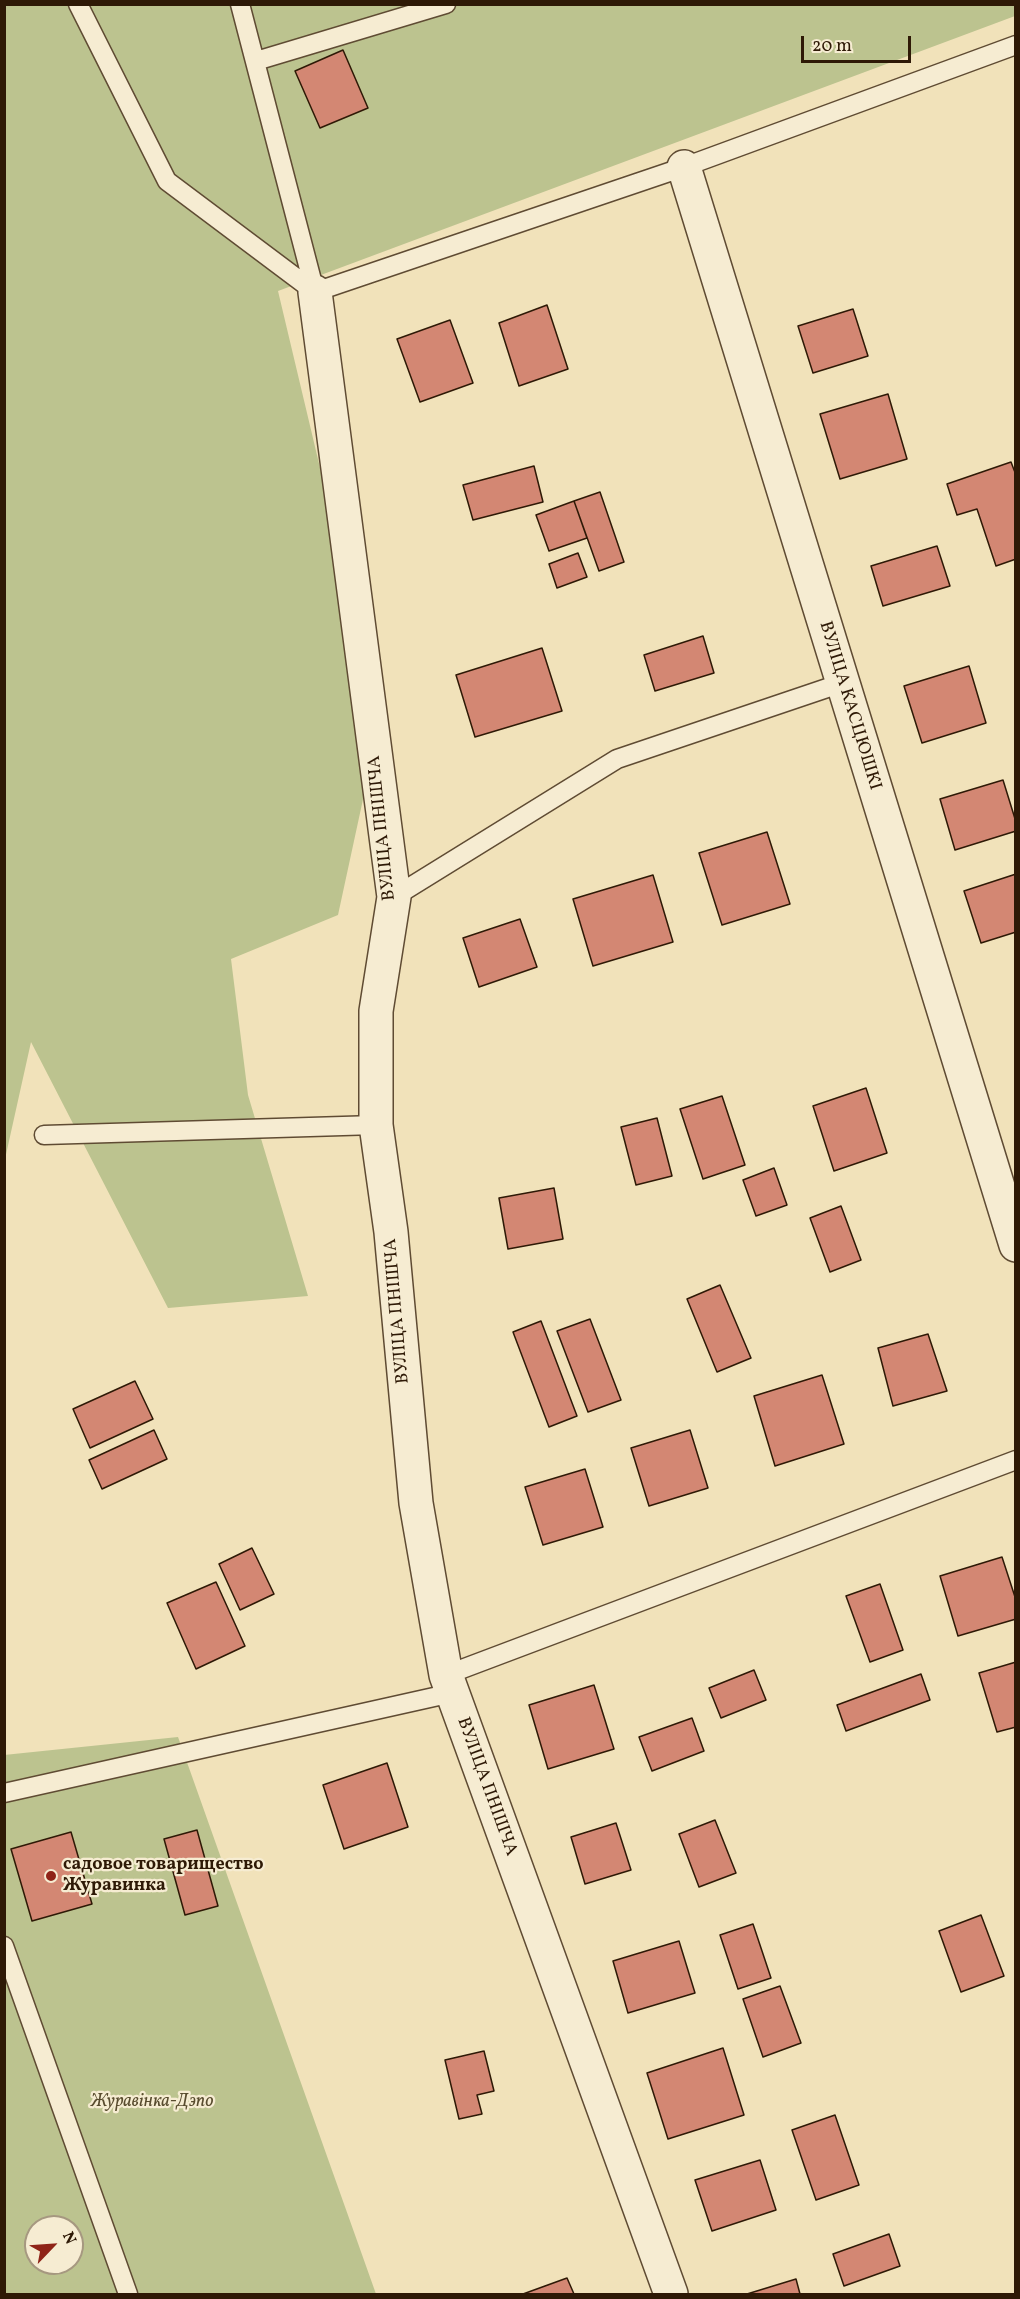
<!DOCTYPE html>
<meta charset="utf-8">
<style>
body{margin:0}
#map{position:relative;width:1020px;height:2299px;overflow:hidden;background:#f1e2ba;font-family:Vollkorn,serif}
canvas{display:block}
.frame{position:absolute;inset:0;border:6px solid #2e1906;pointer-events:none}
.north{position:absolute;left:24px;top:2215px;width:60px;height:60px;box-sizing:border-box;background:#f6ecd2;border:2px solid #a69880;border-radius:50%;rotate:65deg;font-size:16px;font-weight:700;line-height:24px;text-align:center;color:#2e1906}
.north::after{content:'';display:block;margin:auto;width:21px;height:27px;background:#8f2418;clip-path:polygon(50% 0,100% 100%,50% 72%,0 100%)}
.scale{position:absolute;left:801px;top:36px;width:110px;height:27px;box-sizing:border-box;border:3px solid #2e1906;border-top:0;padding-left:8px;font-size:18px;line-height:21px;white-space:nowrap;color:#2e1906;-webkit-text-stroke:4px #f6ecd2;paint-order:stroke}
</style>
<div id="map">
<canvas width="1020" height="2299"></canvas>
<div class="frame"></div>
<div class="north">N</div>
<div class="scale">20 m</div>
</div>
<script>
const context = document.querySelector('canvas').getContext('2d');
context.lineJoin = 'round';
function fill(path, color) { context.fillStyle = color; context.fill(path, 'evenodd'); }
const toPath = rows => new Path2D(rows.map(r => 'M' + r).join(''));
function trace(path, color, width, dash) { context.strokeStyle = color; context.lineWidth = width; context.lineCap = dash ? 'butt' : 'round'; context.setLineDash(dash || []); context.stroke(path); }
function drawText(font, color, halo, rows, align = 'center') {
  context.font = font + ' Vollkorn,serif'; context.lineWidth = 4.5; context.setLineDash([]); context.textBaseline = 'middle'; context.strokeStyle = halo; context.fillStyle = color; for (const [text, x, y, turn = 0] of rows) {
    context.save(); context.translate(x, y); context.rotate((+turn || 0) * Math.PI / 180); context.textAlign = isNaN(turn) ? turn : align; if (halo) context.strokeText(text, 0, 0); context.fillText(text, 0, 0); context.restore();
  }
}
fill(toPath([
 [5,5,1015,5,1015,16,278,291,345,573,365,790,338,915,231,959,248,1095,308,1296,168,1308,31,1042,5,1159],
 [178,1737,376,2294,5,2294,4,1755],
 [36,2227,72,2227,72,2263,36,2263]
]), '#bcc38f');
const building = toPath([
 [343,50,368,108,320,128,295,71,343,50],
 [547,305,568,369,519,386,499,323,547,305],
 [853,309,868,356,813,373,798,326,853,309],
 [450,320,473,383,420,402,397,339,450,320],
 [888,394,907,459,840,479,820,414,888,394],
 [1011,462,1016,475,1016,559,996,566,977,509,957,515,947,484,1011,462],
 [534,466,543,502,473,520,463,485,534,466],
 [600,492,624,562,599,571,574,501,600,492],
 [574,501,587,538,549,551,536,515,574,501],
 [937,546,950,586,883,606,871,566,937,546],
 [578,553,587,577,557,588,549,564,578,553],
 [703,636,714,673,655,691,644,655,703,636],
 [542,648,562,711,475,737,456,675,542,648],
 [969,666,986,723,922,743,904,686,969,666],
 [1003,780,1016,822,1016,831,955,850,940,799,1003,780],
 [767,832,790,904,722,925,699,853,767,832],
 [1016,874,1016,932,981,943,964,891,1016,874],
 [653,875,673,942,593,966,573,899,653,875],
 [520,919,537,967,479,987,463,938,520,919],
 [866,1088,887,1153,834,1171,813,1106,866,1088],
 [722,1096,745,1165,703,1179,680,1109,722,1096],
 [657,1118,672,1176,636,1185,621,1127,657,1118],
 [774,1168,787,1205,756,1216,743,1180,774,1168],
 [554,1188,563,1239,508,1249,499,1198,554,1188],
 [841,1206,861,1260,830,1272,810,1218,841,1206],
 [720,1285,751,1358,717,1372,687,1299,720,1285],
 [590,1319,621,1400,588,1412,557,1331,590,1319],
 [541,1321,577,1416,549,1427,513,1332,541,1321],
 [928,1334,947,1391,893,1406,878,1348,928,1334],
 [822,1375,844,1444,775,1466,754,1396,822,1375],
 [135,1381,153,1419,90,1448,73,1409,135,1381],
 [154,1430,167,1459,102,1489,89,1460,154,1430],
 [690,1430,708,1488,649,1506,631,1448,690,1430],
 [585,1469,603,1527,543,1545,525,1487,585,1469],
 [252,1548,274,1594,240,1610,219,1564,252,1548],
 [1002,1557,1016,1600,1016,1619,958,1636,940,1576,1002,1557],
 [216,1582,245,1646,196,1669,167,1603,216,1582],
 [880,1584,903,1650,870,1662,846,1596,880,1584],
 [1016,1662,1016,1727,997,1732,979,1673,1016,1662],
 [754,1670,766,1700,721,1718,709,1688,754,1670],
 [921,1674,930,1700,846,1731,837,1705,921,1674],
 [594,1685,614,1749,548,1769,529,1705,594,1685],
 [692,1718,704,1751,652,1771,639,1737,692,1718],
 [387,1763,408,1827,344,1849,323,1785,387,1763],
 [715,1820,736,1873,699,1887,679,1834,715,1820],
 [616,1823,631,1870,585,1884,571,1837,616,1823],
 [197,1830,218,1906,185,1915,164,1839,197,1830],
 [71,1832,92,1904,32,1921,11,1849,71,1832],
 [981,1915,1004,1976,961,1992,939,1931,981,1915],
 [753,1924,771,1978,738,1989,720,1935,753,1924],
 [679,1941,695,1993,628,2013,613,1961,679,1941],
 [780,1986,801,2043,763,2057,743,1999,780,1986],
 [723,2048,744,2115,668,2139,647,2073,723,2048],
 [484,2051,494,2091,477,2095,482,2114,459,2119,445,2060,484,2051],
 [835,2115,859,2185,816,2200,792,2130,835,2115],
 [760,2160,776,2210,712,2231,695,2180,760,2160],
 [889,2234,900,2266,844,2286,833,2254,889,2234],
 [567,2278,574,2294,523,2294,567,2278],
 [796,2279,800,2294,747,2294,796,2279]
]);
fill(building, '#d38773');
trace(building, '#2e1906', 1.5);
const lane = toPath([
 [78,4,167,181,315,292],
 [240,4,315,292],
 [256,61,446,4],
 [315,292,684,167,1016,45],
 [394,897,617,759,842,683],
 [44,1135,376,1125],
 [446,1675,1016,1460],
 [4,1793,452,1693],
 [4,1946,128,2294]
]);
const street = toPath([
 [684,167,1016,1245],
 [315,292,394,897,376,1011,376,1125,391,1232,416,1503,446,1675,671,2294]
]);
trace(lane, '#5f4b33', 21);
trace(street, '#5f4b33', 36);
trace(lane, '#f6ecd2', 18);
trace(street, '#f6ecd2', 33);
for (const [x, y, r, color] of [
 [51,1876,6,"#8f2418"]
]) { const dot = new Path2D(); dot.arc(x, y, r, 0, 2 * Math.PI); context.fillStyle = color; context.fill(dot); trace(dot, '#f6ecd2', 2); }
drawText('18px', '#2e1906', '#f6ecd2', [
 ["ВУЛІЦА КАСЦЮШКІ",849,706,73],
 ["ВУЛІЦА ПНІШЧА",383,828,-96],
 ["ВУЛІЦА ПНІШЧА",398,1311,-95],
 ["ВУЛІЦА ПНІШЧА",486,1787,70]
]);
drawText('bold 18px', '#2e1906', '#f6ecd2', [
 ["садовое товарищество",63,1866],
 ["Журавинка",63,1887]
], 'left');
drawText('italic 18px', '#594c2f', '#f6ecd2', [
 ["Журавінка-Дэпо",152,2103]
]);
</script>
